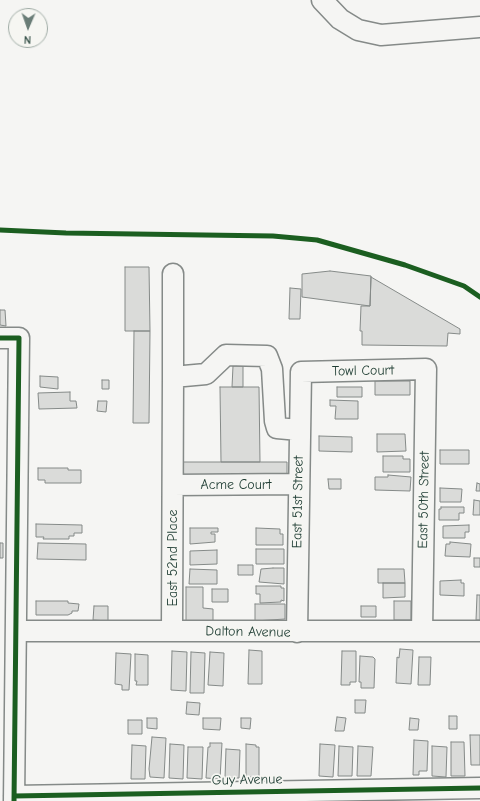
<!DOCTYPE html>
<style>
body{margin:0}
#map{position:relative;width:480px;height:801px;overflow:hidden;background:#f5f5f3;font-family:"Comic Neue",sans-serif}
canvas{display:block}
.north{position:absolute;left:8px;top:8px;width:40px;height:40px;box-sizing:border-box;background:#f6f6f2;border:1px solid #a0aca6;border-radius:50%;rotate:182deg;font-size:11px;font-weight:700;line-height:16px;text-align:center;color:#1f3d34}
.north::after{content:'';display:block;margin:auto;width:14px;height:18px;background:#6a7d77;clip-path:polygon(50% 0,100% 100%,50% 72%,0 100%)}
</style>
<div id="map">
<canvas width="480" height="801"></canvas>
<div class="north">N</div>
</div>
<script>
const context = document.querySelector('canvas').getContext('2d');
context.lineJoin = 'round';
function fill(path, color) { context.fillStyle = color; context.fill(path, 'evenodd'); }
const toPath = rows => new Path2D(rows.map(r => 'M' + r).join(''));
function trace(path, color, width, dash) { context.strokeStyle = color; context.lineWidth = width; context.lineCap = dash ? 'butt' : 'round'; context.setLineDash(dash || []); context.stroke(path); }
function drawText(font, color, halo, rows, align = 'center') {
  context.font = font + ' "Comic Neue",sans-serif'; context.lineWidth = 3.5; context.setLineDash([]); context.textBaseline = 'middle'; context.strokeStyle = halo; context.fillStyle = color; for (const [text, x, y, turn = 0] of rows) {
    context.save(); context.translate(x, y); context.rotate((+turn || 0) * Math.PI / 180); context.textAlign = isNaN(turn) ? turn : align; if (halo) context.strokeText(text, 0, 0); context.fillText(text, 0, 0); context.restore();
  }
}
const building = toPath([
 [125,267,149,267,150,331,125,331,125,267],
 [330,271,371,276,370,306,302,297,302,274,330,271],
 [371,277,460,329,460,334,448,333,447,346,362,345,362,331,360,331,361,306,370,306,371,277],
 [290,288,301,289,300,319,289,319,290,288],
 [0,310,5,310,6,326,0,325,0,310],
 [134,331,150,331,149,423,133,423,134,331],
 [233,366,243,366,243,387,232,387,233,366],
 [40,376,58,377,58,389,40,387,40,376],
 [102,380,109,380,109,389,102,389,102,380],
 [375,381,410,381,410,395,375,395,375,381],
 [220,387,259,387,260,462,221,462,220,387],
 [337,387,362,387,362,397,337,397,337,387],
 [70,392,70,401,76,401,77,408,39,409,38,393,70,392],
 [330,400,358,401,358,419,335,419,336,406,330,406,330,400],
 [98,401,107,401,106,412,97,411,98,401],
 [377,434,405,434,406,451,377,452,377,434],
 [319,436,352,437,352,452,319,451,319,436],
 [440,450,469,450,469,464,440,464,440,450],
 [383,456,403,456,403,459,410,459,410,472,383,472,383,456],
 [183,462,287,462,287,481,184,481,183,462],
 [38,468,68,468,68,470,81,470,81,483,45,483,45,480,38,480,38,468],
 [388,475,411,477,410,491,375,490,375,477,388,477,388,475],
 [328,479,341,479,341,489,329,489,328,479],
 [477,483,480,484,480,491,476,491,477,483],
 [440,488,462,489,461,502,440,502,440,488],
 [474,500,480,501,480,515,473,515,474,500],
 [441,507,464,507,464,513,459,513,459,520,439,520,439,509,441,509,441,507],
 [36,524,82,525,82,533,74,533,74,536,69,536,69,539,43,539,44,537,36,537,36,524],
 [469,525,469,532,465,532,465,538,443,538,443,526,469,525],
 [190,528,218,528,218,532,211,532,211,534,215,534,215,542,190,544,190,528],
 [256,528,280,529,280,534,283,534,283,545,256,545,256,528],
 [450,542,471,544,470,557,445,556,446,544,450,544,450,542],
 [0,543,3,543,3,558,0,558,0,543],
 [38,543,86,544,86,560,37,559,38,543],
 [256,549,284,549,284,564,256,564,256,549],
 [217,550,217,564,190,565,190,551,217,550],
 [474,558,480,558,480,567,474,567,474,558],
 [238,565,253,565,253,575,238,575,238,565],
 [273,568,284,568,284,584,259,582,261,569,273,568],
 [190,569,217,570,217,584,189,584,190,569],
 [378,569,404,569,405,583,378,583,378,569],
 [461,580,461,583,464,583,464,596,440,595,440,581,461,580],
 [383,583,405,583,405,597,383,598,383,583],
 [256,586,281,586,281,588,284,588,284,601,281,600,281,602,260,603,260,594,256,594,256,586],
 [186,587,203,587,203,608,213,609,213,621,186,621,186,587],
 [212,589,228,589,228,602,212,602,212,589],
 [477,595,480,595,480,620,476,620,477,595],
 [36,601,68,601,68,603,79,604,78,611,72,611,72,613,68,615,36,615,36,601],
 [394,601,411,601,411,620,394,620,394,601],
 [255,604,285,604,285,619,255,621,255,604],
 [94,606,108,606,108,621,93,620,94,606],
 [361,606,376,606,376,617,361,617,361,606],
 [400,649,413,650,411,684,396,683,397,657,399,658,400,649],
 [249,650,262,651,262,684,248,684,249,650],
 [172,651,187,652,186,691,171,690,172,651],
 [342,651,356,651,356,682,350,682,350,685,341,685,342,651],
 [191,652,205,653,204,693,190,693,191,652],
 [210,652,224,653,223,686,208,685,210,652],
 [116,653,131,654,129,690,122,690,122,685,115,684,116,653],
 [135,654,148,655,148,685,136,685,137,681,135,681,135,654],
 [360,656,373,657,375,659,374,688,361,688,361,682,359,682,360,656],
 [419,657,431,657,430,685,418,685,419,657],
 [355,700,366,700,365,713,355,713,355,700],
 [187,702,200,703,199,715,186,714,187,702],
 [449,716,457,716,457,729,449,729,449,716],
 [337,717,346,718,344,731,335,731,337,717],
 [147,718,157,718,157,729,147,728,147,718],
 [203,718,221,718,220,730,203,729,203,718],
 [241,718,251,718,250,729,241,728,241,718],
 [410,718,419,719,418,730,409,730,410,718],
 [128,720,142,720,142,734,128,734,128,720],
 [470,735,480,735,480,765,471,765,470,735],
 [152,737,166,738,164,778,150,777,149,769,152,737],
 [414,740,428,741,427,771,419,771,419,775,413,775,414,740],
 [451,742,464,742,465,776,451,776,451,742],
 [210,743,222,743,220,779,206,778,208,747,210,747,210,743],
 [170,744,184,745,183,779,169,778,170,744],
 [246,744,256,745,256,747,259,747,259,777,246,777,246,744],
 [320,744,335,745,333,777,319,776,320,744],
 [132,745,146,746,145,779,131,779,132,745],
 [339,746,353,747,352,776,338,776,339,746],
 [358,746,373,747,371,776,357,776,358,746],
 [432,746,447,747,446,777,432,776,432,746],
 [188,747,203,747,202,779,187,778,188,747],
 [226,749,240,750,239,778,225,778,226,749]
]);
fill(building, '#dadbd9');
trace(building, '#858a88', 1);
const minor = toPath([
 [322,0,340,19,358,30,381,35,480,27],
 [173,274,173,377],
 [0,338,19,338,14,801],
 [173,485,298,484],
 [16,631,480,631],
 [172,631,173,377,206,374,226,355,267,356,272,369,275,421,277,428,299,430],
 [297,632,301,372,426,369,422,631],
 [14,796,480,788]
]);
trace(minor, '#858a88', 23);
trace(minor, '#f5f5f3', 20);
trace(toPath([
 [0,230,66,233,273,236,317,240,405,265,464,286,480,297],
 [0,338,19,338,14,801],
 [14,796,480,788]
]), '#1b5e20', 5);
drawText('14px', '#1f3d34', '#f6f6f2', [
 ["Towl Court",363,371,-1],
 ["Acme Court",236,485],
 ["East 50th Street",424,500,-89],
 ["East 51st Street",298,502,-89],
 ["East 52nd Place",173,558,-90],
 ["Dalton Avenue",248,632,1],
 ["Guy Avenue",247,780,-1]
]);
</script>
